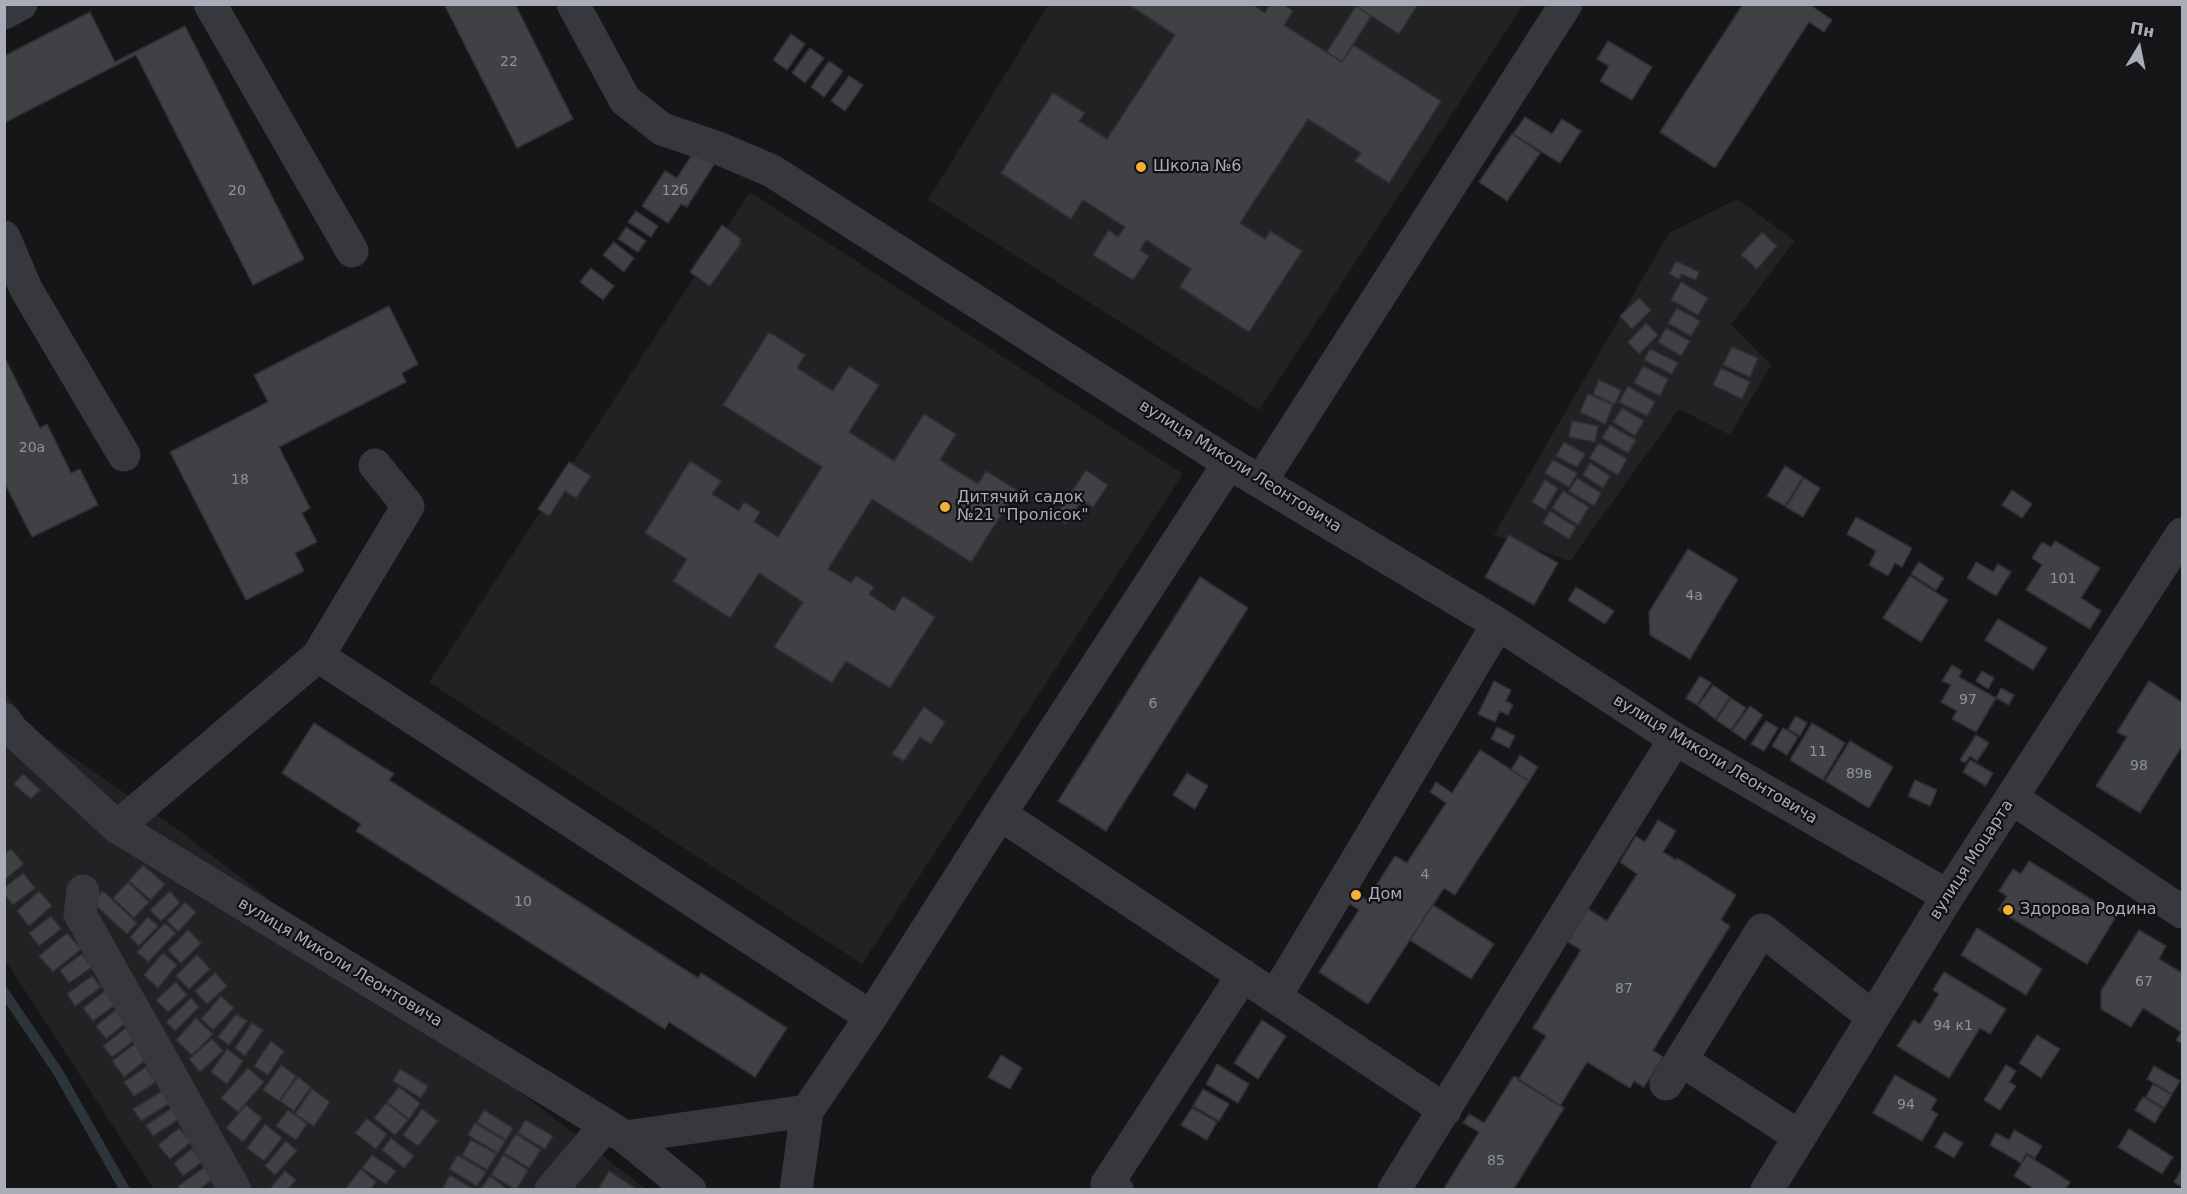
<!DOCTYPE html>
<meta charset="utf-8">
<style>
body{margin:0}
#map{position:relative;width:2187px;height:1194px;overflow:hidden;background:#161618;font-family:"DejaVu Sans",sans-serif}
canvas{display:block}
.frame{position:absolute;inset:0;border:6px solid #a8adb8;pointer-events:none}
.north{position:absolute;left:2109px;top:18px;width:60px;height:60px;-webkit-text-stroke:4px #111113;paint-order:stroke;rotate:10deg;font-size:16px;font-weight:700;line-height:24px;text-align:center;color:#a8adb8}
.north::after{content:'';display:block;margin:auto;width:21px;height:27px;background:#a8adb8;clip-path:polygon(50% 0,100% 100%,50% 72%,0 100%)}
</style>
<div id="map">
<canvas width="2187" height="1194"></canvas>
<div class="frame"></div>
<div class="north">Пн</div>
</div>
<script>
const context = document.querySelector('canvas').getContext('2d');
context.lineJoin = 'round';
function fill(path, color) { context.fillStyle = color; context.fill(path, 'evenodd'); }
const toPath = rows => new Path2D(rows.map(r => 'M' + r).join(''));
function trace(path, color, width, dash) { context.strokeStyle = color; context.lineWidth = width; context.lineCap = dash ? 'butt' : 'round'; context.setLineDash(dash || []); context.stroke(path); }
function drawText(font, color, halo, rows, align = 'center') {
  context.font = font + ' "DejaVu Sans",sans-serif'; context.lineWidth = 4.5; context.setLineDash([]); context.textBaseline = 'middle'; context.strokeStyle = halo; context.fillStyle = color; for (const [text, x, y, turn = 0] of rows) {
    context.save(); context.translate(x, y); context.rotate((+turn || 0) * Math.PI / 180); context.textAlign = isNaN(turn) ? turn : align; if (halo) context.strokeText(text, 0, 0); context.fillText(text, 0, 0); context.restore();
  }
}
fill(toPath([
 [1048,5,1523,5,1259,410,928,200],
 [750,192,1183,474,862,964,429,682],
 [1737,199,1795,241,1731,325,1771,365,1730,435,1679,409,1570,561,1494,535,1669,233],
 [4,690,26,725,184,834,646,1189,154,1189,5,960]
]), '#222225');
trace(toPath([
 [4,992,58,1072,125,1190]
]), '#2c353c', 10);
const building = toPath([
 [444,4,515,4,573,119,517,148,444,4],
 [1128,4,1252,4,1265,13,1270,4,1283,4,1293,11,1284,25,1342,62,1353,45,1441,101,1389,183,1355,161,1361,153,1308,119,1240,223,1265,239,1270,231,1302,251,1249,332,1180,287,1191,269,1146,240,1140,250,1149,256,1133,280,1093,255,1109,230,1118,237,1125,227,1083,200,1071,219,1001,173,1053,93,1085,113,1079,121,1107,139,1175,35,1128,4],
 [1358,4,1418,4,1399,34,1356,6,1358,4],
 [1743,4,1809,4,1832,20,1824,32,1809,22,1715,168,1660,132,1743,4],
 [1356,6,1371,16,1342,62,1327,52,1356,6],
 [90,12,115,62,185,26,304,259,253,285,136,55,4,123,4,56,90,12],
 [791,34,805,44,787,70,773,60,791,34],
 [1608,41,1652,67,1632,100,1600,81,1609,66,1597,59,1608,41],
 [810,48,824,58,805,83,792,73,810,48],
 [829,61,843,71,824,97,811,87,829,61],
 [849,76,863,85,845,111,831,101,849,76],
 [1525,117,1552,134,1562,119,1581,131,1560,163,1513,134,1525,117],
 [1512,134,1540,153,1507,201,1479,182,1512,134],
 [695,150,715,163,687,207,681,204,668,223,642,206,665,171,677,178,695,150],
 [636,211,658,226,651,237,628,222,636,211],
 [722,225,741,239,739,242,741,243,710,286,690,272,722,225],
 [626,227,646,241,638,252,618,239,626,227],
 [1762,232,1777,246,1757,269,1741,255,1762,232],
 [614,242,634,258,624,272,603,255,614,242],
 [1676,261,1699,272,1696,280,1681,274,1679,279,1669,274,1676,261],
 [591,268,614,286,603,300,580,282,591,268],
 [1681,282,1708,298,1698,315,1671,300,1681,282],
 [1639,298,1651,310,1632,329,1620,316,1639,298],
 [389,306,418,364,402,373,406,382,279,447,310,508,302,513,317,542,295,553,304,571,246,600,170,452,268,402,254,375,389,306],
 [1677,308,1700,321,1691,336,1668,323,1677,308],
 [1646,323,1658,335,1639,354,1628,342,1646,323],
 [1666,328,1690,341,1681,356,1658,342,1666,328],
 [769,332,805,355,797,368,833,391,849,366,879,385,849,432,894,461,924,414,956,434,940,460,978,484,986,471,1017,490,971,562,872,499,828,569,851,583,856,576,874,587,869,594,894,611,903,596,935,617,890,688,846,661,832,683,774,647,803,602,759,573,730,618,673,581,687,559,645,533,690,461,721,481,712,494,739,511,744,502,760,512,754,522,778,537,822,467,723,405,769,332],
 [1732,347,1758,358,1750,377,1723,365,1732,347],
 [1650,349,1678,363,1672,374,1644,360,1650,349],
 [4,356,40,428,47,424,71,473,80,469,98,505,32,537,4,482,4,356],
 [1643,366,1668,379,1660,396,1634,383,1643,366],
 [1721,368,1750,382,1742,399,1713,385,1721,368],
 [1599,380,1621,390,1615,404,1593,394,1599,380],
 [1628,386,1655,402,1647,416,1619,402,1628,386],
 [1588,394,1613,405,1605,424,1580,412,1588,394],
 [1622,408,1644,421,1635,436,1613,422,1622,408],
 [1572,421,1598,426,1595,442,1569,437,1572,421],
 [1610,425,1636,440,1628,453,1602,438,1610,425],
 [1564,442,1585,454,1577,467,1556,456,1564,442],
 [1599,443,1627,459,1618,475,1589,458,1599,443],
 [1553,460,1577,473,1569,487,1545,473,1553,460],
 [569,462,591,476,576,498,565,491,549,516,538,509,569,462],
 [1590,463,1610,476,1603,488,1583,475,1590,463],
 [1785,466,1803,477,1785,506,1767,496,1785,466],
 [1086,470,1108,485,1093,507,1082,500,1066,524,1055,517,1086,470],
 [1577,478,1601,493,1594,506,1569,491,1577,478],
 [1804,478,1820,488,1803,517,1786,507,1804,478],
 [1545,480,1558,488,1545,510,1532,502,1545,480],
 [2012,490,2032,504,2022,518,2002,505,2012,490],
 [1563,491,1589,507,1578,525,1552,508,1563,491],
 [1550,511,1576,527,1569,539,1543,523,1550,511],
 [1856,517,1912,548,1902,567,1895,563,1888,576,1869,565,1876,551,1847,534,1856,517],
 [1509,535,1558,563,1534,605,1485,577,1509,535],
 [2055,541,2100,568,2081,598,2101,611,2090,629,2026,590,2042,565,2032,558,2042,542,2051,547,2055,541],
 [1688,549,1738,579,1690,659,1650,635,1649,612,1688,549],
 [1919,562,1944,578,1936,590,1911,574,1919,562],
 [1976,562,1993,572,1998,564,2011,572,1996,596,1967,578,1976,562],
 [1910,576,1948,600,1921,642,1883,618,1910,576],
 [1200,577,1248,608,1106,831,1058,801,1200,577],
 [1576,587,1614,611,1605,624,1568,600,1576,587],
 [1998,619,2047,648,2033,670,1985,640,1998,619],
 [1952,665,1962,671,1959,677,1996,698,1976,732,1952,719,1957,711,1941,702,1951,685,1942,681,1952,665],
 [1982,671,1994,678,1988,689,1976,681,1982,671],
 [1700,676,1711,683,1697,705,1686,698,1700,676],
 [1494,681,1511,690,1506,701,1513,705,1508,715,1500,711,1495,722,1478,714,1494,681],
 [2149,681,2182,702,2182,746,2140,813,2096,786,2127,737,2117,732,2149,681],
 [1713,685,1730,697,1715,719,1698,706,1713,685],
 [2001,688,2014,695,2009,705,1996,698,2001,688],
 [1731,698,1746,708,1731,730,1716,720,1731,698],
 [1750,706,1763,715,1745,740,1732,731,1750,706],
 [924,707,945,722,931,744,920,737,904,761,892,754,924,707],
 [1796,716,1807,723,1800,736,1788,729,1796,716],
 [1766,721,1778,728,1764,751,1751,744,1766,721],
 [314,723,394,774,389,780,698,978,701,973,787,1028,755,1077,669,1022,665,1029,356,831,361,824,282,773,314,723],
 [1812,723,1845,743,1823,780,1790,760,1812,723],
 [1497,727,1515,736,1509,748,1491,739,1497,727],
 [1783,728,1798,737,1787,755,1772,746,1783,728],
 [1976,735,1989,743,1977,761,1970,756,1965,763,1960,760,1976,735],
 [1850,741,1893,767,1869,808,1825,781,1850,741],
 [1480,750,1529,781,1455,895,1444,888,1368,1004,1319,972,1359,910,1344,900,1351,890,1367,900,1395,856,1407,863,1446,803,1430,792,1436,782,1452,793,1480,750],
 [1520,755,1538,767,1529,781,1511,770,1520,755],
 [1970,760,1993,773,1986,786,1963,772,1970,760],
 [1187,773,1208,786,1195,809,1173,795,1187,773],
 [23,774,40,790,31,799,14,784,23,774],
 [1915,780,1937,790,1930,806,1908,796,1915,780],
 [1658,820,1676,831,1663,852,1676,860,1677,858,1736,895,1721,920,1730,926,1653,1050,1663,1057,1644,1087,1634,1081,1630,1088,1587,1062,1560,1106,1518,1080,1546,1036,1533,1028,1581,950,1568,942,1588,909,1607,921,1637,874,1620,862,1636,836,1645,842,1658,820],
 [11,849,24,864,4,880,4,854,11,849],
 [2029,861,2117,915,2087,964,1998,910,2007,896,1999,891,2013,869,2021,874,2029,861],
 [143,865,165,884,151,900,129,881,143,865],
 [23,873,35,888,13,905,4,894,4,888,23,873],
 [128,882,149,902,134,918,113,898,128,882],
 [39,891,52,906,29,926,17,911,39,891],
 [103,891,137,923,127,934,92,902,103,891],
 [170,891,180,903,161,921,150,910,170,891],
 [185,902,196,912,178,932,167,921,185,902],
 [1433,905,1494,944,1471,979,1410,940,1433,905],
 [51,916,61,929,39,946,29,933,51,916],
 [148,917,158,926,139,946,130,937,148,917],
 [165,923,176,933,148,962,137,952,165,923],
 [1977,928,2042,969,2026,995,1961,955,1977,928],
 [188,930,201,943,181,963,168,950,188,930],
 [2139,930,2166,946,2159,959,2182,973,2182,1044,2176,1040,2181,1032,2143,1008,2131,1027,2101,1009,2101,991,2139,930],
 [67,933,81,949,53,972,39,956,67,933],
 [163,953,177,965,158,988,144,975,163,953],
 [82,954,92,967,69,983,60,970,82,954],
 [197,955,210,969,189,989,176,976,197,955],
 [1944,972,2006,1009,1990,1034,1980,1028,1949,1078,1897,1046,1914,1020,1920,1024,1939,994,1933,990,1944,972],
 [215,973,227,986,207,1004,195,991,215,973],
 [92,976,101,987,75,1006,67,994,92,976],
 [176,982,187,995,168,1012,156,1000,176,982],
 [105,991,116,1004,93,1021,83,1008,105,991],
 [221,996,234,1008,213,1030,201,1019,221,996],
 [191,998,199,1007,175,1031,166,1022,191,998],
 [117,1009,128,1021,106,1039,96,1026,117,1009],
 [236,1014,247,1021,229,1045,218,1037,236,1014],
 [196,1018,213,1034,192,1055,176,1040,196,1018],
 [1262,1020,1286,1036,1258,1079,1234,1063,1262,1020],
 [252,1023,263,1030,245,1056,235,1048,252,1023],
 [127,1027,137,1038,112,1057,103,1046,127,1027],
 [2037,1035,2060,1049,2041,1078,2019,1063,2037,1035],
 [212,1039,223,1051,200,1072,189,1059,212,1039],
 [271,1041,284,1051,268,1075,254,1066,271,1041],
 [136,1043,148,1058,124,1077,112,1061,136,1043],
 [227,1049,243,1061,227,1084,211,1072,227,1049],
 [1001,1055,1022,1068,1010,1089,988,1077,1001,1055],
 [1217,1064,1249,1084,1238,1103,1206,1084,1217,1064],
 [281,1065,296,1076,279,1101,263,1090,281,1065],
 [2006,1065,2016,1071,2009,1082,2016,1086,2000,1110,1984,1100,2006,1065],
 [2154,1066,2180,1081,2172,1094,2147,1079,2154,1066],
 [146,1067,156,1082,134,1096,124,1082,146,1067],
 [248,1068,264,1082,238,1112,221,1098,248,1068],
 [400,1069,428,1086,421,1098,393,1081,400,1069],
 [1895,1075,1937,1099,1931,1110,1938,1114,1922,1141,1873,1113,1895,1075],
 [1514,1076,1564,1108,1513,1190,1443,1190,1479,1132,1463,1123,1469,1114,1484,1123,1514,1076],
 [298,1077,311,1087,294,1111,280,1101,298,1077],
 [2153,1084,2172,1095,2164,1108,2146,1097,2153,1084],
 [399,1087,420,1103,409,1119,387,1102,399,1087],
 [312,1089,330,1102,314,1126,295,1114,312,1089],
 [1203,1089,1229,1104,1219,1121,1193,1106,1203,1089],
 [162,1091,170,1103,141,1121,133,1109,162,1091],
 [2143,1097,2163,1109,2155,1123,2135,1110,2143,1097],
 [386,1103,408,1120,395,1135,374,1118,386,1103],
 [246,1105,262,1118,243,1142,226,1128,246,1105],
 [172,1108,179,1119,153,1136,146,1125,172,1108],
 [1192,1108,1217,1122,1207,1140,1181,1125,1192,1108],
 [422,1109,438,1121,418,1146,403,1135,422,1109],
 [288,1110,307,1124,296,1140,276,1126,288,1110],
 [484,1110,513,1128,506,1140,477,1122,484,1110],
 [367,1119,387,1134,376,1149,355,1133,367,1119],
 [525,1120,553,1136,545,1149,518,1133,525,1120],
 [475,1123,505,1141,498,1153,468,1135,475,1123],
 [265,1124,282,1138,264,1161,247,1148,265,1124],
 [179,1128,191,1142,170,1159,158,1145,179,1128],
 [2129,1129,2173,1157,2162,1174,2118,1147,2129,1129],
 [2014,1130,2042,1146,2035,1158,2026,1153,2021,1163,1990,1145,1996,1133,2009,1140,2014,1130],
 [1944,1132,1963,1143,1954,1158,1935,1147,1944,1132],
 [516,1134,541,1150,529,1168,504,1153,516,1134],
 [391,1138,414,1156,404,1168,382,1150,391,1138],
 [471,1140,497,1154,487,1170,462,1155,471,1140],
 [286,1141,297,1151,275,1175,265,1166,286,1141],
 [192,1149,202,1162,183,1176,174,1163,192,1149],
 [372,1155,396,1171,386,1184,362,1168,372,1155],
 [458,1155,486,1172,477,1186,449,1169,458,1155],
 [503,1155,528,1170,516,1190,491,1175,503,1155],
 [2027,1155,2070,1182,2065,1190,2036,1190,2014,1176,2027,1155],
 [205,1167,213,1179,198,1190,180,1190,178,1186,205,1167],
 [361,1169,376,1182,370,1190,348,1190,346,1188,361,1169],
 [2182,1169,2182,1187,2174,1182,2182,1169],
 [285,1171,296,1180,287,1190,269,1190,285,1171],
 [609,1171,635,1188,634,1190,598,1189,609,1171],
 [450,1175,473,1189,472,1190,442,1190,450,1175],
 [490,1176,508,1190,480,1190,490,1176]
]);
fill(building, '#404145');
trace(building, '#303034', 1.5);
trace(toPath([
 [210,4,352,251],
 [573,4,625,100,662,129,718,148,772,171,1229,463,1498,624,1675,739,1948,896],
 [4,13,21,4],
 [4,237,26,289,124,455],
 [1261,481,1566,4],
 [318,656,871,1017],
 [4,719,12,730,117,827,606,1125,625,1137,690,1190],
 [2012,798,2182,912],
 [1000,814,1445,1110],
 [117,827,318,656,408,506,375,465],
 [83,891,80,914,235,1190],
 [1275,997,1498,624],
 [1681,1060,1800,1137],
 [1666,1084,1762,930,1873,1017],
 [625,1137,807,1111],
 [551,1190,606,1125],
 [796,1190,807,1111,871,1017,1000,814,1229,463],
 [1117,1190,1107,1184,1243,975],
 [1394,1190,1675,739],
 [1767,1190,1948,896,2182,534]
]), '#37383d', 33);
for (const [x, y, r, color] of [
 [1141,167,6,"#f2b134"],
 [945,507,6,"#f2b134"],
 [1356,895,6,"#f2b134"],
 [2008,910,6,"#f2b134"]
]) { const dot = new Path2D(); dot.arc(x, y, r, 0, 2 * Math.PI); context.fillStyle = color; context.fill(dot); trace(dot, '#111113', 2); }
drawText('14px', '#8e929b', null, [
 ["22",509,62],
 ["20",237,191],
 ["12б",675,191],
 ["20а",32,448],
 ["18",240,480],
 ["101",2063,579],
 ["4а",1694,596],
 ["97",1968,700],
 ["6",1153,704],
 ["11",1818,752],
 ["98",2139,766],
 ["89в",1859,774],
 ["4",1425,875],
 ["10",523,902],
 ["67",2144,982],
 ["87",1624,989],
 ["94 к1",1953,1026],
 ["94",1906,1105],
 ["85",1496,1161]
]);
drawText('16px', '#a8adb8', '#111113', [
 ["Школа №6",1153,167],
 ["Дитячий садок",957,498],
 ["№21 \"Пролісок\"",957,516],
 ["Дом",1368,895],
 ["Здорова Родина",2020,910]
], 'left');
drawText('16px', '#a8adb8', '#111113', [
 ["вулиця Миколи Леонтовича",1240,467,32],
 ["вулиця Миколи Леонтовича",1715,760,31],
 ["вулиця Моцарта",1972,860,-57],
 ["вулиця Миколи Леонтовича",340,963,31]
]);
</script>
